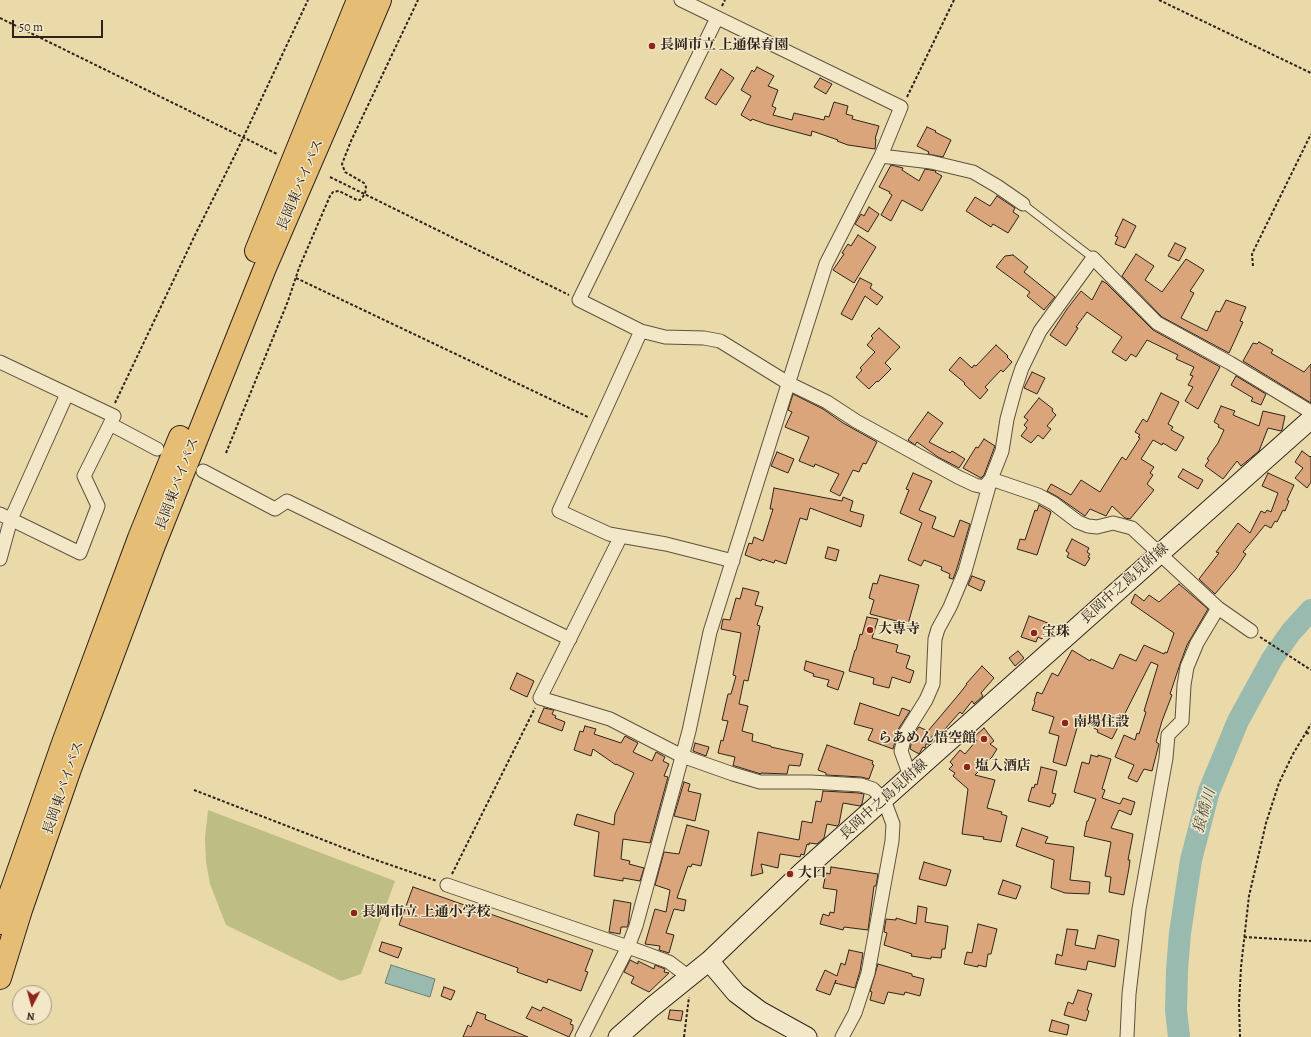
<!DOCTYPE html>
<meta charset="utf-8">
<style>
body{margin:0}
#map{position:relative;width:1311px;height:1037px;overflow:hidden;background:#ebdaa9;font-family:Alegreya,serif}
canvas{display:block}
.north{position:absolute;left:12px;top:985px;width:40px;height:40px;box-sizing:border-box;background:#f2e7c7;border:1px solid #a49983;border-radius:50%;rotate:186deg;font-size:11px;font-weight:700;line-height:16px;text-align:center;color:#2e231c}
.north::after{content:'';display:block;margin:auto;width:14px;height:18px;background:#8f2418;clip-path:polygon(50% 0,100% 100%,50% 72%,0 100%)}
.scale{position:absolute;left:12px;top:20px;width:91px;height:18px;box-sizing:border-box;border:2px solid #2e231c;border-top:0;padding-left:5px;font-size:12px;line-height:14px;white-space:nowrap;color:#2e231c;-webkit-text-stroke:3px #f2e7c7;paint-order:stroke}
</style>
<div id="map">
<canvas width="1311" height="1037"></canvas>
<div class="north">N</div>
<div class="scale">50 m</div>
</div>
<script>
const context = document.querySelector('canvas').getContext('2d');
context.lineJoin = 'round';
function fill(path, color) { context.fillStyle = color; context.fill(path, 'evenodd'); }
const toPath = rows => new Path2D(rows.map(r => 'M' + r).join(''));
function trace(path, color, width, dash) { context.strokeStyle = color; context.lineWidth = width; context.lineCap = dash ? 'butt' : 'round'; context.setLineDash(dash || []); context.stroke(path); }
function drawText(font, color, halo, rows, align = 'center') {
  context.font = font + ' Alegreya,"Noto Serif JP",serif'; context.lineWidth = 3; context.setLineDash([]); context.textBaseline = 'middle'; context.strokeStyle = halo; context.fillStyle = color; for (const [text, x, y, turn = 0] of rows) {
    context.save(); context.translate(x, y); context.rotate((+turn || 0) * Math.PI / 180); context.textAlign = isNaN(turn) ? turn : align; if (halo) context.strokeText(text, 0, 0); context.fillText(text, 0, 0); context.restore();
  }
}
fill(toPath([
 [208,810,395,881,361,974,341,981,226,925,210,884,206,862,205,838]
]), '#bebd83');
const water = toPath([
 [391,965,435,979,430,997,385,983,391,965]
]);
fill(water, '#99baae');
trace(water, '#6e7e74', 1);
trace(toPath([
 [1179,1037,1176,1010,1177,970,1180,933,1191,860,1209,791,1238,721,1272,659,1291,632,1311,610]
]), '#99baae', 22);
const building = toPath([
 [757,67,774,76,768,86,778,90,772,106,776,108,773,115,792,120,794,113,824,120,825,116,829,117,834,102,848,106,846,114,853,116,852,119,879,126,875,139,876,139,875,149,848,145,837,141,838,140,812,131,811,136,766,124,752,119,751,121,741,115,751,96,741,90,752,70,754,72,757,67],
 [721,69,734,78,716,105,705,98,721,69],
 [820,78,832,84,826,94,814,87,820,78],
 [927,127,936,131,935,132,951,140,943,157,928,154,929,152,917,146,927,127],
 [891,165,903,168,902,170,919,181,925,169,936,171,935,172,942,176,922,211,902,200,891,221,881,215,892,195,889,193,890,192,879,187,891,165],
 [997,196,1015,208,1013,212,1019,216,1008,233,993,224,991,227,966,211,975,197,990,206,997,196],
 [869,207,879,214,868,232,855,224,861,214,864,216,869,207],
 [1123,219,1136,226,1125,248,1115,244,1118,237,1115,236,1123,219],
 [858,235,876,247,854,283,833,270,844,254,842,253,848,244,851,246,858,235],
 [1175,243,1186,248,1179,261,1168,256,1175,243],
 [1136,254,1154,266,1145,280,1162,292,1186,259,1204,270,1190,291,1194,293,1181,318,1207,331,1216,311,1220,312,1226,300,1246,307,1240,321,1243,322,1229,353,1162,317,1122,276,1136,254],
 [1013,255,1028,267,1024,272,1055,297,1044,310,1027,296,1030,292,996,267,1005,256,1013,255],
 [860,278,872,284,870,288,883,297,877,305,865,296,852,320,841,314,860,278],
 [1102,281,1106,283,1153,330,1220,367,1198,409,1185,401,1193,387,1188,385,1193,376,1190,375,1194,367,1176,359,1178,355,1147,340,1136,357,1131,354,1126,361,1112,352,1122,337,1087,312,1076,327,1078,328,1066,346,1050,335,1067,309,1081,291,1092,300,1102,281],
 [879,328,900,347,885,363,891,369,878,382,877,381,869,389,856,377,862,370,860,368,875,352,867,345,873,338,871,336,879,328],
 [1259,342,1273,350,1271,353,1304,372,1311,364,1311,403,1243,361,1253,343,1257,344,1259,342],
 [996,345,1008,356,1007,357,1012,362,1003,372,1001,370,985,387,988,390,980,399,964,384,965,383,949,370,960,357,972,368,974,365,976,366,996,345],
 [1032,372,1045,378,1037,394,1024,388,1032,372],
 [1236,376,1266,394,1261,405,1251,401,1253,398,1231,385,1236,376],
 [1161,393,1179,402,1168,424,1173,427,1171,430,1184,437,1176,451,1163,443,1162,445,1153,440,1141,459,1154,467,1150,473,1153,475,1147,484,1154,490,1130,519,1125,518,1112,506,1106,516,1090,509,1085,516,1058,497,1047,491,1051,484,1071,495,1081,480,1100,492,1122,457,1126,460,1140,438,1138,437,1140,435,1135,432,1143,419,1147,422,1161,393],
 [793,394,823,409,843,423,877,442,866,464,863,463,859,472,853,470,840,496,830,491,839,474,815,464,814,467,799,461,809,437,785,427,792,412,788,410,793,394],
 [1039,398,1053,409,1052,411,1056,415,1047,426,1051,429,1043,439,1038,435,1031,443,1021,436,1027,428,1024,425,1028,420,1024,417,1039,398],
 [1221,406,1235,411,1233,415,1259,426,1263,411,1285,416,1282,430,1281,431,1268,428,1259,451,1241,466,1237,461,1223,479,1205,466,1209,460,1207,459,1218,443,1224,430,1218,427,1219,425,1214,422,1221,406],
 [928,412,943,423,929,442,950,453,952,451,965,459,959,468,938,457,917,442,915,445,908,440,928,412],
 [984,439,995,446,984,475,981,478,963,468,976,447,978,448,984,439],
 [1302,451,1310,457,1311,456,1311,482,1307,488,1295,478,1303,468,1295,462,1302,451],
 [777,452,794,459,788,473,771,466,777,452],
 [1183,469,1203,480,1198,489,1178,477,1183,469],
 [913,473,932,481,919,510,936,517,932,528,954,537,960,520,970,524,957,568,953,579,949,578,950,574,941,570,942,567,924,560,921,566,908,560,922,523,900,513,909,490,906,489,913,473],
 [1268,473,1294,485,1287,500,1289,501,1285,511,1283,510,1277,522,1275,521,1271,528,1265,525,1243,552,1246,554,1236,569,1215,594,1199,579,1219,553,1216,552,1238,523,1250,533,1261,511,1265,513,1267,510,1271,512,1278,493,1262,486,1268,473],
 [774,488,842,501,843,497,853,501,850,511,864,515,861,527,810,508,807,520,800,518,786,564,775,560,774,563,762,559,761,561,745,555,749,543,752,544,754,537,763,541,773,509,770,509,774,488],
 [1039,505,1051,512,1037,555,1017,549,1020,539,1025,540,1035,510,1037,511,1039,505],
 [1072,539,1089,548,1087,552,1090,554,1088,557,1090,558,1085,566,1067,557,1069,553,1066,551,1072,539],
 [828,547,839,550,836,561,825,558,828,547],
 [880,575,919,585,908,624,870,614,874,600,869,598,873,583,877,584,880,575],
 [972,576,985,581,981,591,968,585,972,576],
 [1179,584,1208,609,1187,645,1180,664,1170,694,1172,695,1162,721,1156,742,1159,744,1152,771,1144,769,1137,782,1128,778,1134,765,1115,757,1124,735,1135,740,1137,733,1139,734,1146,712,1144,711,1158,665,1151,662,1112,739,1097,732,1098,730,1079,721,1066,766,1053,762,1059,736,1049,733,1054,717,1032,710,1035,702,1034,701,1037,692,1042,694,1052,673,1058,676,1072,650,1090,661,1091,659,1113,669,1120,654,1136,661,1144,645,1164,654,1165,652,1167,653,1174,633,1131,603,1135,594,1144,601,1149,595,1159,602,1179,584],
 [743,588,759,592,755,605,763,607,757,625,760,626,748,681,744,680,739,704,748,706,742,731,753,734,752,741,771,746,771,747,803,754,800,766,789,765,787,774,761,773,761,774,735,766,733,766,735,757,718,753,721,740,723,741,728,721,722,720,728,694,731,694,736,676,733,675,741,633,721,629,723,619,730,620,736,598,740,599,743,588],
 [1029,616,1048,623,1042,639,1038,637,1036,642,1021,637,1029,616],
 [867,617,878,619,872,638,898,645,896,652,910,656,906,668,914,671,910,683,892,677,889,688,873,684,874,678,849,671,855,650,856,650,860,634,862,635,867,617],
 [1018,651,1024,658,1015,666,1009,658,1018,651],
 [806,661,844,672,838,690,827,686,829,680,813,676,814,674,804,670,806,661],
 [982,666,994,678,981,693,983,696,974,704,972,701,962,714,960,712,937,738,932,736,929,744,926,744,925,748,923,747,919,754,910,749,913,735,919,727,928,731,960,693,967,684,966,684,982,666],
 [517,673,534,681,527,697,510,689,517,673],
 [860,703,899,716,902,708,910,711,899,728,893,749,868,740,873,729,854,724,860,703],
 [544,708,554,710,552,714,556,716,555,718,565,722,562,731,538,722,544,708],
 [585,726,596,729,594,734,621,743,625,736,638,743,633,752,652,761,656,752,665,757,663,761,669,764,664,776,668,777,650,843,623,839,621,859,630,861,629,864,644,868,640,881,623,878,623,881,594,876,599,832,574,825,577,814,614,825,615,814,634,773,616,764,616,765,593,749,591,756,574,750,580,731,583,732,585,726],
 [984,728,994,741,990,744,997,749,992,757,975,775,995,780,987,808,1002,812,1001,814,1007,816,1001,842,983,839,984,837,962,834,968,789,953,776,955,773,949,769,953,765,950,762,960,750,965,754,977,740,974,737,984,728],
 [695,743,709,747,706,756,693,751,695,743],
 [827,745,873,761,872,764,874,765,869,779,861,777,826,775,826,773,818,770,827,745],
 [1091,755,1098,757,1098,755,1111,759,1102,789,1105,790,1102,798,1120,804,1123,798,1135,802,1131,815,1119,810,1111,828,1133,834,1128,860,1130,860,1129,868,1124,895,1109,892,1111,877,1105,876,1111,842,1084,836,1087,821,1088,821,1096,799,1074,792,1082,762,1089,764,1091,755],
 [1041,767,1057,771,1052,793,1056,794,1053,804,1051,804,1050,807,1028,801,1032,787,1034,788,1035,784,1037,785,1041,767],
 [684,782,690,784,688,791,701,794,695,821,674,816,684,782],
 [823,791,859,793,864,794,862,804,860,806,843,803,839,824,837,826,827,824,824,838,817,844,809,843,809,845,807,844,804,855,801,854,800,857,780,854,778,868,761,864,763,873,751,876,758,832,799,840,802,821,812,823,816,801,821,802,823,791],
 [687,825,709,831,701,866,692,864,691,867,688,866,677,898,686,900,684,911,674,909,666,933,674,935,669,953,659,950,660,946,645,944,655,909,666,912,670,890,655,885,664,852,679,854,687,825],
 [1022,828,1048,837,1045,843,1074,847,1070,880,1090,882,1089,894,1065,893,1051,888,1054,860,1016,846,1022,828],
 [924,862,951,870,946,886,919,879,924,862],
 [831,867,878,874,876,886,874,886,868,930,844,927,843,930,820,924,823,914,829,916,830,912,834,913,837,890,823,888,826,873,830,874,831,867],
 [1003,880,1021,886,1016,899,998,894,1003,880],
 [413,887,593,950,585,971,588,972,581,991,548,979,547,983,517,972,518,968,399,925,413,887],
 [614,900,631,903,628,925,627,927,621,927,620,934,609,932,614,900],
 [918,906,927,908,925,922,948,926,945,949,942,949,941,958,931,957,931,959,911,956,912,954,884,945,887,933,884,932,886,919,896,920,896,918,916,924,918,906],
 [978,924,997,929,991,954,988,954,986,967,978,965,978,967,964,964,967,952,972,953,978,924],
 [1067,929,1078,930,1075,945,1095,949,1098,935,1119,940,1115,967,1088,961,1086,970,1055,964,1057,954,1062,956,1067,929],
 [382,942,402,948,398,958,379,951,382,942],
 [849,950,863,953,860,971,855,988,835,983,836,980,830,995,816,990,825,970,837,976,841,963,845,965,849,950],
 [630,960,638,964,638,961,654,969,655,965,665,969,664,972,669,973,649,992,631,983,634,977,624,972,630,960],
 [878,964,912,974,912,976,924,979,920,996,905,992,904,995,888,992,884,1004,870,1000,872,992,870,991,878,964],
 [444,987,455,991,451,1000,441,996,444,987],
 [1078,990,1092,994,1087,1010,1089,1011,1086,1021,1064,1015,1068,1002,1073,1004,1078,990],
 [532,1007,541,1011,543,1007,572,1020,570,1024,573,1025,573,1029,569,1037,526,1018,532,1007],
 [670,1010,683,1011,681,1021,668,1019,670,1010],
 [477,1012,486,1015,485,1019,528,1037,463,1037,468,1025,471,1027,477,1012],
 [1052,1020,1069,1025,1067,1035,1049,1031,1052,1020]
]);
fill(building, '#dba57b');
trace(building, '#2e231c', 1);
const service = toPath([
 [1023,204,1093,258]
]);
const minor = toPath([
 [717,18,579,300,641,331,665,337,704,338,720,341,788,383,827,402,856,421,958,477,975,485,984,487,991,479],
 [881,156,931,162,973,172,997,186,1023,204],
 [641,331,559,511,609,534,666,544,733,561],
 [0,362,114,416,84,476,98,506,80,553,0,514],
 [110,424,157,449],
 [203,471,275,509,287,501,570,639],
 [991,479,1038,495,1053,503,1078,522,1088,526,1097,527,1113,523,1132,528,1218,608,1251,631],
 [621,536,540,698,610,719,682,756,733,774,760,782,811,782,861,785,873,789,884,800,893,824,892,841,868,973,855,1013,842,1037],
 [0,559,11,519,67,394],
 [910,776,901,751,906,732,926,700,933,684,935,639,938,629,950,607,965,571,991,479,1002,451,1007,419,1016,386,1022,368,1040,331,1093,258,1157,323,1230,363,1311,412],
 [447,885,628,947,669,962,689,977],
 [582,1037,628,947,636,926,689,731,710,632,826,264,881,156,901,107,681,0],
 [1127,1037,1129,994,1139,909,1166,758,1168,735,1182,721,1184,685,1187,667,1197,643,1218,608]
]);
const secondary = toPath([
 [709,961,736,993,760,1011,807,1037],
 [618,1037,652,1007,709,961,802,872,1311,419]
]);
const trunk = toPath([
 [256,251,358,0],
 [0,923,63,743,139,538,180,437],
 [0,978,21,910,70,769,153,548,265,268,342,90,380,0]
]);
trace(service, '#5d513f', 9);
trace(minor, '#5d513f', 15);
trace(secondary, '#2e231c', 21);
trace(trunk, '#2e231c', 24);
trace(toPath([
 [1159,0,1311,73],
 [722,6,725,0],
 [0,18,277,154],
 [907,97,954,0],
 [330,177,569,295],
 [1253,266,1252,254,1311,134],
 [296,278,588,417],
 [115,403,196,233,235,155,308,0],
 [226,453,288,301,299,268,330,196,333,192,339,191,357,200,360,200,365,194,366,187,364,183,345,172,342,164,351,141,418,0],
 [1260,637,1311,670],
 [1306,733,1311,734],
 [194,790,370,858,437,881],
 [452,874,535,708],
 [1244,937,1311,941],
 [684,1037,689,997],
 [1240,1037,1239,1005,1241,967,1249,896,1266,823,1279,783,1293,754,1311,724]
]), '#2e231c', 2, [3, 2]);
trace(service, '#f2e7c7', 7);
trace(minor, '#f2e7c7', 13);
trace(secondary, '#f2e7c7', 19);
trace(trunk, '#e6bd74', 22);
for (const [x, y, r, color] of [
 [652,46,4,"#8f2418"],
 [870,630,4,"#8f2418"],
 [1034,633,4,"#8f2418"],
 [1065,723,4,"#8f2418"],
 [984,739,4,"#8f2418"],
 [967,767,4,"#8f2418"],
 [790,874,4,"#8f2418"],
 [354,913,4,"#8f2418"]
]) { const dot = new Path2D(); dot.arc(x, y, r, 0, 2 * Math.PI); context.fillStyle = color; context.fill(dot); trace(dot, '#f2e7c7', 1.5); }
drawText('bold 14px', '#2e231c', '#f2e7c7', [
 ["長岡市立 上通保育園",660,46],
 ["大専寺",878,630],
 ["宝珠",1042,633],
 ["南場住設",1073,723],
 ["らあめん悟空館",976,739,"right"],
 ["塩入酒店",975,767],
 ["大口",798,874],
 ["長岡市立 上通小学校",362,913]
], 'left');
drawText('14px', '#2e231c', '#f2e7c7', [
 ["長岡東バイパス",301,185,-67],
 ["長岡東バイパス",178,484,-69],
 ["長岡中之島見附線",1125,584,-42],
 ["長岡東バイパス",64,788,-71],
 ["長岡中之島見附線",884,800,-42]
]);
drawText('italic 15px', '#4e5048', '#f2e7c7', [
 ["猿橋川",1205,811,-74]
]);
</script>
